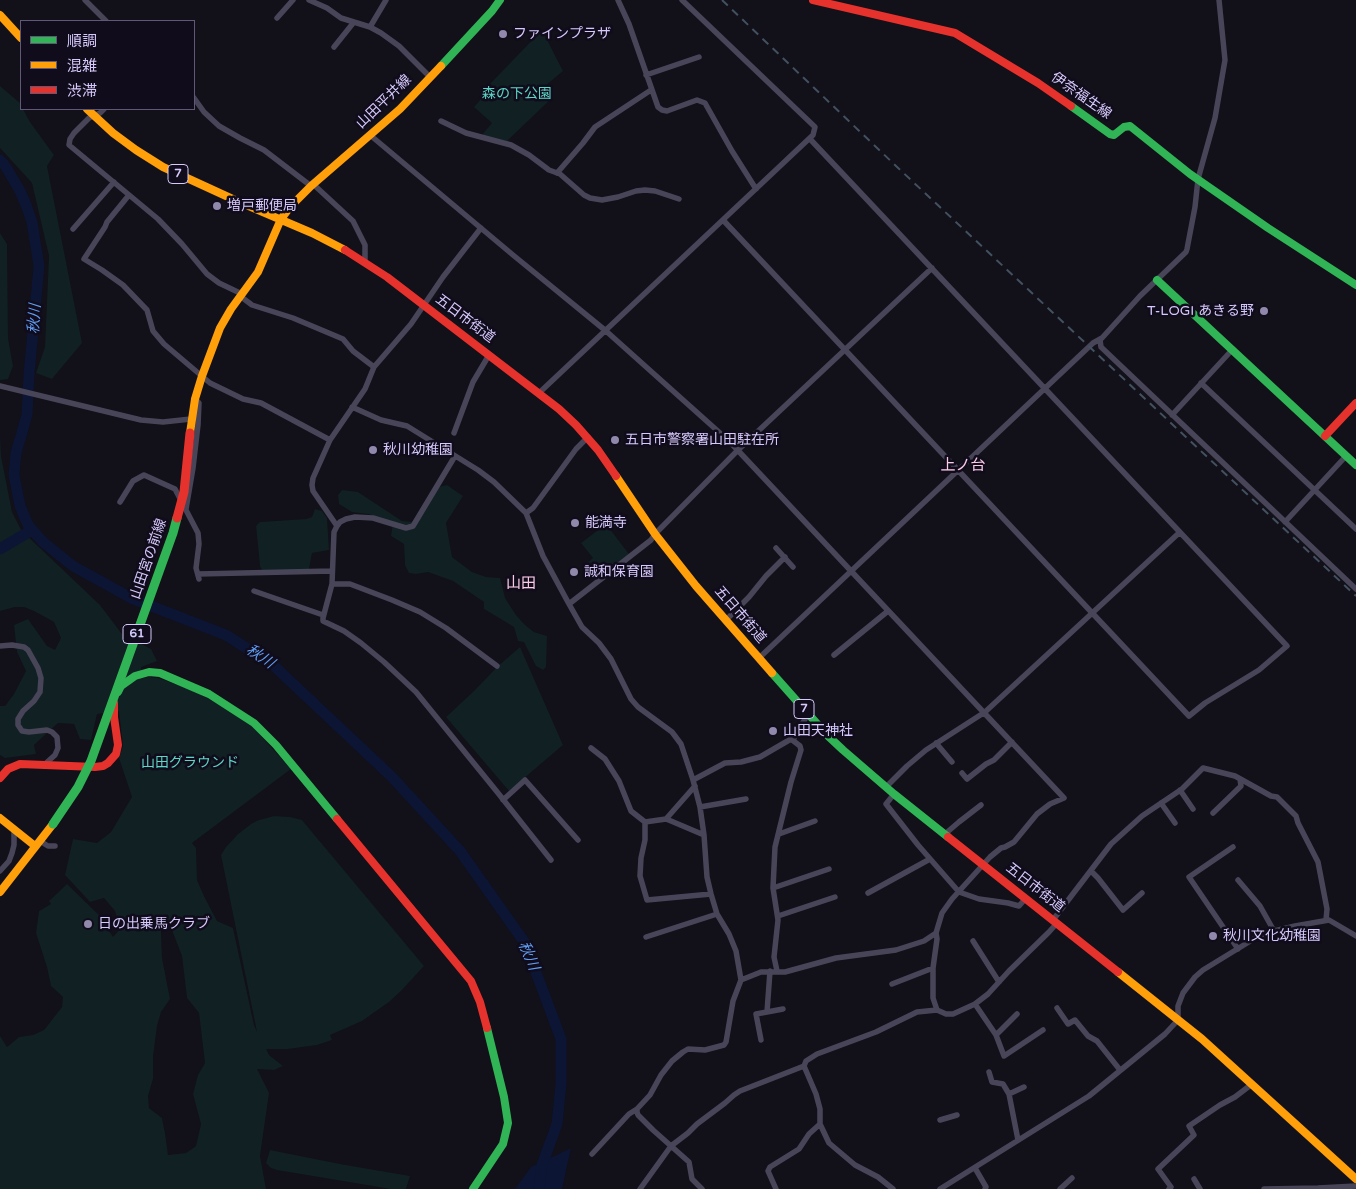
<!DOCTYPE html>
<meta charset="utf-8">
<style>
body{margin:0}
#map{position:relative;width:1356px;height:1189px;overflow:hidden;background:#121018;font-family:"Varela Round","Noto Sans JP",sans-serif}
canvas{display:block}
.legend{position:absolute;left:20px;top:20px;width:175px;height:90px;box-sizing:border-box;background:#110c1c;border:1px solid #605876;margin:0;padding:6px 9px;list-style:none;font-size:15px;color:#d6cafc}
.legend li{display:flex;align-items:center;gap:10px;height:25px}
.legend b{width:25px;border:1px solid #605876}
</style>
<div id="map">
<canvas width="1356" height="1189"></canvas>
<ul class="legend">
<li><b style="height:6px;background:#30b455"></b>順調</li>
<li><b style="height:6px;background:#ff9f0a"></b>混雑</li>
<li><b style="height:6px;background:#e5322d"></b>渋滞</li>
</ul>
</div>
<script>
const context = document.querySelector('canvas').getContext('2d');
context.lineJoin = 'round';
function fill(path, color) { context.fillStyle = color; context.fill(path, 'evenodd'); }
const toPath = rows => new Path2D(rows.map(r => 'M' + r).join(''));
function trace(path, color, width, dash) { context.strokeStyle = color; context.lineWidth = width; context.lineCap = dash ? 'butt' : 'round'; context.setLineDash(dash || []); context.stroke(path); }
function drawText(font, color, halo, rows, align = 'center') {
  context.font = font + ' "Varela Round","Noto Sans JP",sans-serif'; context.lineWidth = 5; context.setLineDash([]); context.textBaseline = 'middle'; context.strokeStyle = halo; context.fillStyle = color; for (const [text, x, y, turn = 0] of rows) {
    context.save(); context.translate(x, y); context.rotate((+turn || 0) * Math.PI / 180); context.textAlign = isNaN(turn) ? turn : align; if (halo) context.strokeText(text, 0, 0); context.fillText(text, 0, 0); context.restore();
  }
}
fill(toPath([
 [542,30,563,71,544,87,552,98,507,141,481,136,492,123,474,107,487,92,485,89],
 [0,86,20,103,21,109,23,109,30,122,54,155,47,166,82,343,52,379,36,373,45,347,49,256,32,183,0,148],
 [0,233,7,244,8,338,13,366,8,379,0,380],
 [0,436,1,456,12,512,21,530,100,605,122,634,151,649,157,661,141,667,143,678,149,677,158,678,170,682,192,690,216,703,250,724,291,769,192,843,196,848,197,880,204,896,217,921,233,928,254,1025,257,1032,221,855,226,847,238,834,251,824,259,820,274,816,290,817,302,820,424,966,401,991,389,1002,362,1021,330,1035,332,1040,317,1045,288,1049,266,1049,269,1055,283,1066,274,1070,257,1069,269,1093,260,1156,266,1189,0,1189,0,1036,7,1047,19,1037,33,1035,44,1030,62,1007,63,997,51,986,47,967,36,933,39,911,51,904,49,901,67,884,100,916,113,937,120,929,115,911,104,898,90,902,65,875,73,839,97,843,111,832,132,797,119,758,123,746,119,711,97,714,91,740,80,739,74,724,58,723,34,745,36,754,5,758,0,755,0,706,5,706,14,694,26,671,17,652,14,625,28,619,47,646,55,650,61,638,54,622,34,611,24,607,15,607,0,611],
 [163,918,168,920,182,956,187,998,199,1013,205,1063,198,1075,193,1094,201,1124,196,1146,186,1153,168,1155,165,1133,162,1118,149,1108,148,1096,153,1079,153,1057,157,1026,161,1012,170,999,162,958,161,932],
 [447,485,463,496,446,523,452,557,472,572,486,577,500,578,505,598,516,615,525,625,534,632,547,636,546,667,543,670,536,666,524,642,518,641,514,627,484,609,484,602,453,581,428,572,416,574,409,573,405,565,404,544,391,536,393,522,368,514,352,512,339,504,338,495,342,490,358,492,402,521,412,522,439,487],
 [315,509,322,511,327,518,329,550,312,553,309,569,263,572,260,566,256,526,260,522,306,519,312,517],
 [606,524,629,554,598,578,587,563,593,558,581,543],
 [520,647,563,745,509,791,446,717,474,691,497,667],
 [270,1150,340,1164,410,1176,406,1189,391,1189,277,1170,271,1168,266,1163]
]), '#102023');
fill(toPath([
 [571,1148,562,1189,515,1189,531,1167]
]), '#0c1533');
trace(toPath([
 [0,160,6,167,20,191,26,205,32,222,39,266,29,374,27,415,16,453,14,475,20,506,28,525,43,542,73,566,131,598,226,635,273,665,392,777,460,851,525,943,561,1039,561,1084,557,1124,542,1165,539,1189],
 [0,549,32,530]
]), '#0c1533', 11);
trace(toPath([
 [85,0,106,21],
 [309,0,327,8,341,18,370,27,381,33,399,46,429,76],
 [618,0,629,24,658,107,662,110,667,111,697,100,705,103,732,151,756,189],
 [277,18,293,0],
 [370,27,386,0],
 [334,47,354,22],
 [646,75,699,57],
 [194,98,204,112,219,126,240,138,264,150,311,186],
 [104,109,100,113,89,118,74,133,70,139,69,145,158,219,182,244,207,274,219,283,242,294],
 [441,121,466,133,511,145,529,155,549,170,560,174,584,195,590,198,602,200,618,197,636,191,645,190,655,191,679,199],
 [370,135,513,255,606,331,730,442,1064,798,1050,804,1037,814,1014,842,1005,847,1001,848,990,857,952,899,942,913,936,933,937,939,933,968,933,998,937,1010],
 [557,173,583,143,595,127,651,90],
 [313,184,353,221,365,245,365,263],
 [129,195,107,222,105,227,84,259,102,270,123,285,147,310,153,331,164,344,210,383,243,399,261,403,330,440],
 [723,220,1189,716,1205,703,1259,670,1287,646,810,139],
 [73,229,114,182],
 [240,296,252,305,293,318,343,339,353,351,374,367],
 [1100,340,1101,347,1356,589],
 [1201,383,1356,529],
 [0,386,141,420,163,422,191,419],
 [539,393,813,135,815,127,682,0],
 [352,407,381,420,407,426,478,470,494,482,526,513,543,556,569,604],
 [1172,415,1232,350],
 [454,433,473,382,489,355],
 [455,456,413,526,406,528,373,518,355,517,346,519,340,522,337,526,334,532,332,584,323,618,323,621,344,631,361,643,384,662,416,692,498,793,551,860],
 [120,502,133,481,144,475,175,489,198,533,199,544,196,568,199,579],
 [186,509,193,468,198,425,199,403,195,399],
 [526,513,533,508,576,449,588,437],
 [1285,522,1346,456],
 [337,526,313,491,312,485,313,478,330,440,365,389,374,367,411,324,443,277,481,228],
 [776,548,793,567],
 [198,574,332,571],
 [332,584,350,584,392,600,420,612,446,628,497,666],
 [254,591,323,615],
 [726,620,749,597,766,576,785,557],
 [0,646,12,645,24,647,28,650,38,668,41,678,40,692,34,701,23,711,18,719,18,725,22,731,29,732,47,730,52,732,57,737,58,748,55,755,44,765],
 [834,655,888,611],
 [759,658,1093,343,1102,338,1140,296,1186,252,1187,249,1195,207,1198,179,1215,118,1225,60,1219,0],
 [936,743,952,762],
 [591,748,605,759,619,781,631,811,645,822],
 [962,773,967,779,986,764,994,760,1012,742],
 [693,780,725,763,741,762,760,757,791,739],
 [695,786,666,819,645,822,645,840,641,858,640,876,647,900,711,894],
 [886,787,907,766,926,750,985,712,1180,532],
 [1180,790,1193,809],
 [894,794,886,804,918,845,959,892,979,899,1008,903,1019,906,1026,898],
 [503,800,525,780,578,840],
 [1161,803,1175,823],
 [700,807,746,799],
 [1213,813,1241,786,1240,779],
 [666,819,671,821,704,835],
 [779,834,815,821],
 [945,834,959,822,981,805],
 [40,841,48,846,55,846],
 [1233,847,1189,877,1238,949],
 [0,871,9,861,12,853,14,845,14,829],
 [1091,871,1098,878,1123,910,1142,893],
 [1238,880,1260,906,1274,931],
 [773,888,829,869],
 [868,893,930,859],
 [778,916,835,897],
 [1053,920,1111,844,1142,816,1182,789,1203,768,1235,776,1271,796,1277,797,1296,816,1298,823,1318,862,1327,909,1326,920],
 [646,937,717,914],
 [973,941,999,982],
 [770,971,767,1012,783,1009],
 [777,971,774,957,778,920,773,888,775,847,791,782,801,750,800,746,791,739,794,738,808,714],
 [741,980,736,951,729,934,717,914,711,894,707,877,704,835,700,807,693,780,681,744,672,732,638,707,631,699,611,659,599,643,582,627,569,604,651,540,655,534,738,450,932,268],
 [892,984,933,968],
 [975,1004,996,1035,1004,1056,1043,1030],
 [1057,1008,1068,1024,1075,1020,1088,1036,1097,1041,1120,1070],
 [996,1035,1017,1014],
 [761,1040,756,1014,767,1012],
 [804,1066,806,1061,817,1054,876,1032,917,1012,937,1010,946,1014,953,1014,975,1004,988,994,1009,971,1049,932,1057,923],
 [804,1066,816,1094,820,1109,820,1124,829,1143,855,1165,878,1177,893,1189],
 [989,1072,992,1082,1003,1084,1009,1094,1018,1140],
 [1009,1094,1024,1087],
 [940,1120,957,1115],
 [592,1154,629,1114,637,1109],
 [975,1168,986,1187,985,1189],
 [1194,1179,1200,1189],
 [640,1189,671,1146,688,1133,697,1124,725,1103,734,1095,740,1091,804,1066],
 [702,1189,692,1179,689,1162,653,1130,638,1115,637,1112,637,1109,650,1095,661,1075,672,1061,683,1052,688,1049,705,1050,724,1045,726,1042,733,1001,741,980,761,972,785,972,836,958,896,950,924,941,936,933],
 [776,1189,768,1171,770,1167,799,1149,809,1134,820,1124],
 [940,1189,1089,1096,1165,1034,1178,1020,1178,1006,1183,993,1195,977,1203,970,1252,940,1270,932,1295,926,1329,920,1356,936],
 [1060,1189,1072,1178],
 [1169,1189,1171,1187,1158,1169,1194,1135,1189,1126,1220,1105,1235,1097,1252,1084],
 [1264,1189,1318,1188,1356,1186]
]), '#484559', 5.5);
trace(toPath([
 [441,66,492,11,500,0],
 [1071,106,1110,134,1114,135,1124,127,1130,126,1190,174,1268,228,1356,285],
 [1157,280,1356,465],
 [772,673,827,735,843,750,894,794,948,837],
 [118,692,121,686,135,676,149,672,160,673,209,694,254,723,276,745,337,819],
 [473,1189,503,1144,508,1123,504,1097,487,1028]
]), '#30b455', 8);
trace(toPath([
 [0,15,21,38],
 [87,109,113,133,136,150,163,167,237,201,312,233,345,250],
 [281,219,290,207,311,186,400,109,441,66],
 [190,433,195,399,202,376,220,328,231,309,258,272,281,219],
 [616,476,655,534,696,586,772,673],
 [0,818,35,846],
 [0,892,53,824],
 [1118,972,1202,1039,1356,1179]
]), '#ff9f0a', 8);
trace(toPath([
 [813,0,955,33,1038,83,1071,106],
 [345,250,387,277,559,409,576,425,598,450,616,476],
 [1325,436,1356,403],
 [0,778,8,769,20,764,95,767,103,766,108,763,116,754,118,745,114,717,114,703],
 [337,819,471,981,480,1002,487,1028],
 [948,837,1118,972]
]), '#e5322d', 8);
trace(toPath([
 [722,0,896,166,1356,596]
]), '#425161', 2, [8, 6]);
trace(toPath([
 [53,824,78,787,91,761,173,533,177,518]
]), '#30b455', 9);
trace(toPath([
 [177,518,184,492,190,433]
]), '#e5322d', 9);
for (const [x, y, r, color] of [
 [503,34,5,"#9189ac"],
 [217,206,5,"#9189ac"],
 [1264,311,5,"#9189ac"],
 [615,440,5,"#9189ac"],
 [373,450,5,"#9189ac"],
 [575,523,5,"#9189ac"],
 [574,572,5,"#9189ac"],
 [773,731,5,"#9189ac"],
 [88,924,5,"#9189ac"],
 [1213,936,5,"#9189ac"]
]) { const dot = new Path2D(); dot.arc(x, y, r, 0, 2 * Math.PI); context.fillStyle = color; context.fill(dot); trace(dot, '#110c1c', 2); }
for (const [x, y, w] of [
 [178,174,20],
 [137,634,28],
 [804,709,20]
]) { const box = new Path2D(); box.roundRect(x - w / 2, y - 9.5, w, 19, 4); context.fillStyle = '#110c1c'; context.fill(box); trace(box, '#d6cafc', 1); }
drawText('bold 12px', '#d6cafc', null, [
 ["7",178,174],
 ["61",137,634],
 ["7",804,709]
]);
drawText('14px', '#d6cafc', '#110c1c', [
 ["ファインプラザ",513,34],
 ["増戸郵便局",227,206],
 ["T-LOGI あきる野",1254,311,"right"],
 ["五日市警察署山田駐在所",625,440],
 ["秋川幼稚園",383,450],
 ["能満寺",585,523],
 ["誠和保育園",584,572],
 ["山田天神社",783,731],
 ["日の出乗馬クラブ",98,924],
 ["秋川文化幼稚園",1223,936]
], 'left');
drawText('14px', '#5cd6c6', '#110c1c', [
 ["森の下公園",517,94],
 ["山田グラウンド",190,763]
]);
drawText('14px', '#d6cafc', '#110c1c', [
 ["伊奈福生線",1081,96,35],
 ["山田平井線",384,102,-44],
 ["五日市街道",465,319,37],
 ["山田宮の前線",149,559,-71],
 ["五日市街道",740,615,49],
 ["五日市街道",1035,888,38]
]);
drawText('italic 15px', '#5f9ef5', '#110c1c', [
 ["秋川",35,319,-86],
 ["秋川",260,657,34],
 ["秋川",528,956,67]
]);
drawText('15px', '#fccce5', '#110c1c', [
 ["上ノ台",963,466],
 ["山田",521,584]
]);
</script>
